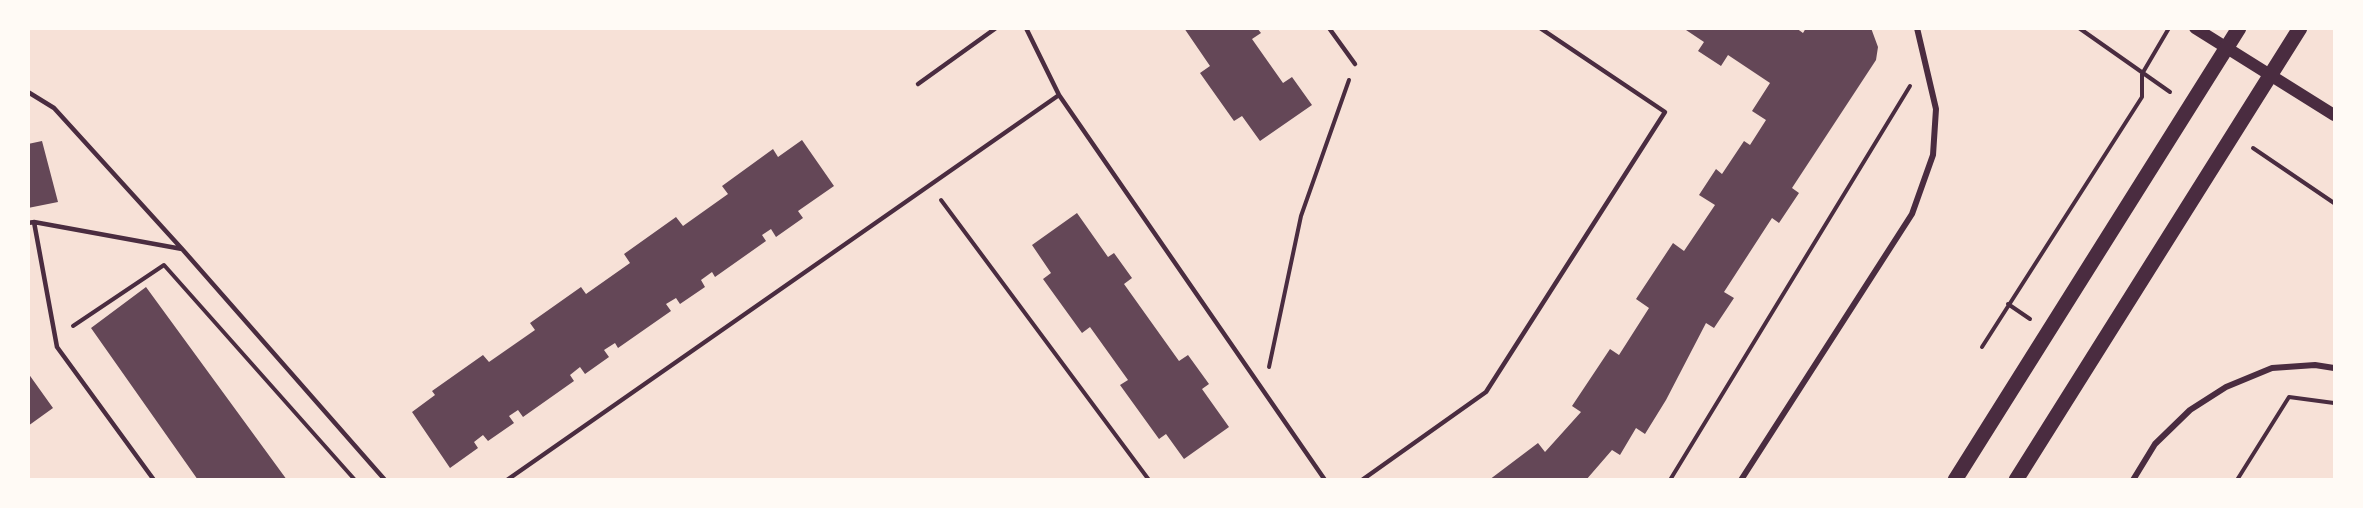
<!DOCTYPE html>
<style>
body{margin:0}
#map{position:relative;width:2363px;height:508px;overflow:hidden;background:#f7e1d7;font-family:Manrope,sans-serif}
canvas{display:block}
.frame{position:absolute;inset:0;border:30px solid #fffaf5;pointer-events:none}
</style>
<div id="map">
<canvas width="2363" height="508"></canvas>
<div class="frame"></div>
</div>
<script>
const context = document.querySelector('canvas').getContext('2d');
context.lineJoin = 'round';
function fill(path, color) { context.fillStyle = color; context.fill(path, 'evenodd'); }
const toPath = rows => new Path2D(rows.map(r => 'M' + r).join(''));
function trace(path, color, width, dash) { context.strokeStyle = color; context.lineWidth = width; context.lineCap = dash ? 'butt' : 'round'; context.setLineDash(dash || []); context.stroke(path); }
fill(toPath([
 [1184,28,1257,28,1261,33,1252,39,1283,83,1292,77,1312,105,1260,141,1242,116,1234,121,1200,73,1210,66],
 [1683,28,1796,28,1803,33,1806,28,1871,28,1878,47,1876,60,1792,188,1799,193,1779,223,1772,218,1724,292,1734,298,1714,328,1706,323,1666,400,1645,434,1636,428,1620,455,1612,450,1586,480,1489,480,1538,443,1545,452,1581,412,1572,406,1610,349,1619,355,1649,308,1636,299,1673,243,1684,251,1715,205,1699,195,1716,169,1722,174,1744,141,1750,145,1766,120,1752,111,1770,83,1728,55,1721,66,1698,51,1704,42],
 [802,140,834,186,798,211,803,218,776,237,771,229,762,235,766,241,715,277,712,272,701,280,705,287,680,304,676,298,666,304,671,311,618,348,615,343,604,350,609,357,585,374,580,367,570,375,574,381,523,417,518,410,509,416,514,423,488,441,483,435,474,442,478,448,450,468,412,412,435,395,432,391,483,355,489,362,535,330,530,323,581,287,586,294,630,263,624,254,676,217,683,226,728,194,722,186,773,149,778,157],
 [42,141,58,202,28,208,28,144],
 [1077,213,1108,257,1114,253,1132,278,1124,284,1179,361,1188,355,1209,384,1202,389,1229,427,1184,459,1166,434,1159,439,1120,385,1128,380,1090,327,1082,333,1043,279,1051,273,1032,245],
 [146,287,287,480,198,480,91,328],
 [28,373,53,408,28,426]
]), '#644757');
trace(toPath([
 [2079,28,2170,92],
 [2253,148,2334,203],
 [941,200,1149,480],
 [2008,304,2030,319],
 [73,326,164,265,355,480],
 [1982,347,2142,97,2142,74,2169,28],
 [1269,367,1301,216,1349,80],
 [1670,480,1910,86],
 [2237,480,2289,397,2334,403]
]), '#4a2c40', 4);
trace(toPath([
 [1329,28,1355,64],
 [918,84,996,28],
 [28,92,54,108,183,250,385,480],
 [1059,95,1325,480],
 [34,222,57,347,154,480],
 [28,223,34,222,182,249],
 [507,480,1059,95,1026,28],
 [1362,480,1486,392,1665,112,1540,28]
]), '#4a2c40', 4.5);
trace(toPath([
 [1741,480,1912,214,1933,155,1936,109,1917,28],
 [2133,480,2155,444,2190,410,2226,387,2272,368,2315,365,2334,368]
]), '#4a2c40', 6);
trace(toPath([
 [2195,28,2334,115]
]), '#4a2c40', 12);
trace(toPath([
 [1955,480,2239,28],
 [2016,480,2300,28]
]), '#4a2c40', 15);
</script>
